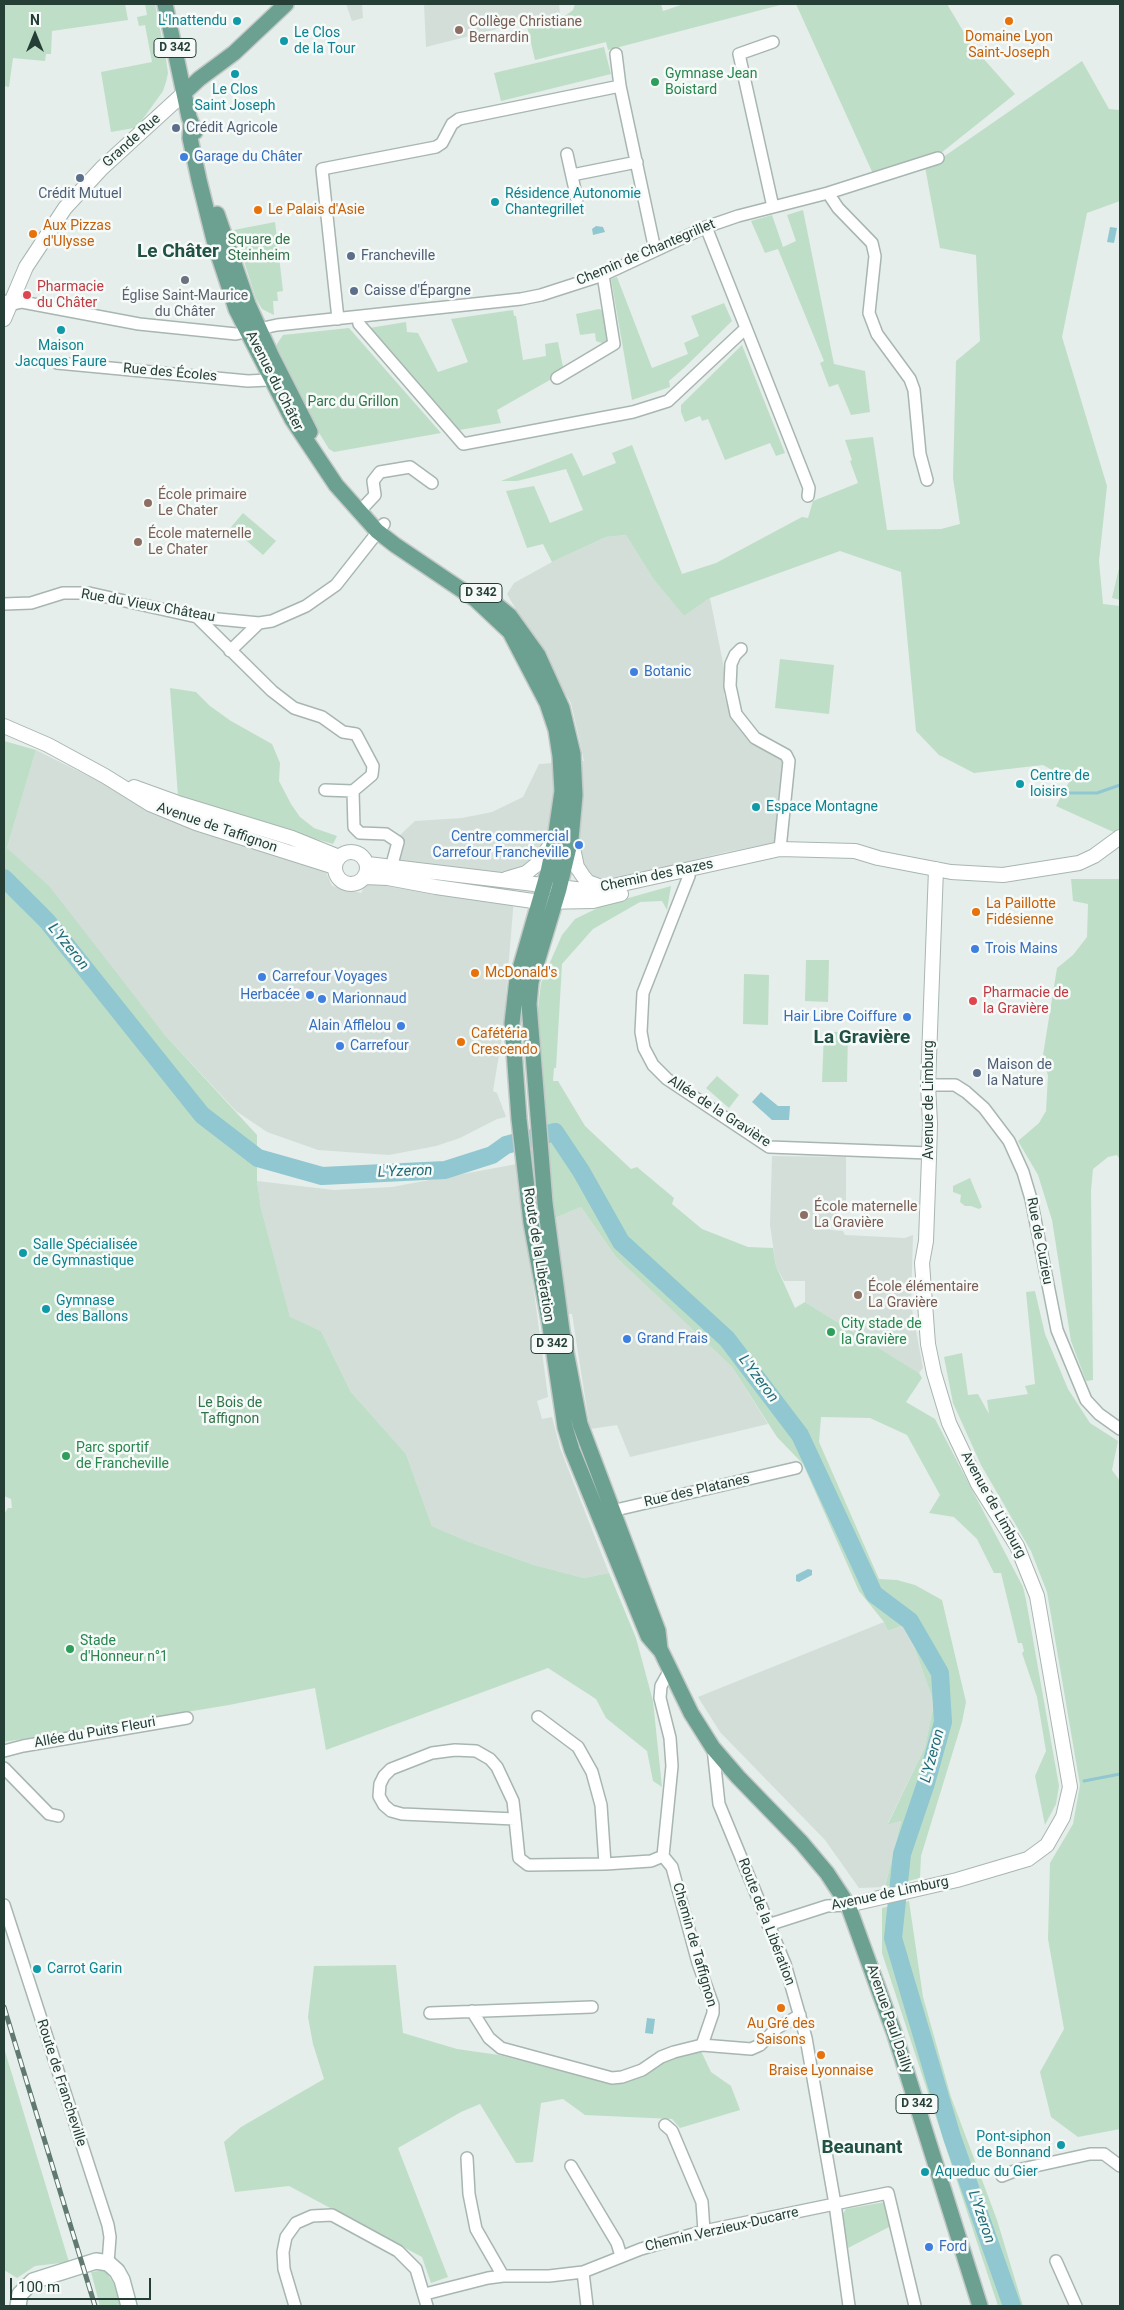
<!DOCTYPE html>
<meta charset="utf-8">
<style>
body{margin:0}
#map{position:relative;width:1124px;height:2310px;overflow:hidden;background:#e5eeea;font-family:Roboto,sans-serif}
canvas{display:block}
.frame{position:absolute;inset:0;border:5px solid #253f37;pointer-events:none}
.north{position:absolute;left:10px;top:10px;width:50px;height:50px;-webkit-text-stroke:4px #f6faf8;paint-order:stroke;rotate:0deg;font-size:14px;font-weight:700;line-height:20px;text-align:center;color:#253f37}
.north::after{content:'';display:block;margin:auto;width:18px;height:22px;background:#253f37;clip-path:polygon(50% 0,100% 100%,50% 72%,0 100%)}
.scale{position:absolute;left:10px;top:2278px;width:141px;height:22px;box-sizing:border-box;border:2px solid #253f37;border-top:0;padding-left:6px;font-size:15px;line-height:18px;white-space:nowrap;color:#253f37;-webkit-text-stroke:4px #f6faf8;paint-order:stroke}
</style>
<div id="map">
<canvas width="1124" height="2310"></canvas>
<div class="frame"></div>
<div class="north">N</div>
<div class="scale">100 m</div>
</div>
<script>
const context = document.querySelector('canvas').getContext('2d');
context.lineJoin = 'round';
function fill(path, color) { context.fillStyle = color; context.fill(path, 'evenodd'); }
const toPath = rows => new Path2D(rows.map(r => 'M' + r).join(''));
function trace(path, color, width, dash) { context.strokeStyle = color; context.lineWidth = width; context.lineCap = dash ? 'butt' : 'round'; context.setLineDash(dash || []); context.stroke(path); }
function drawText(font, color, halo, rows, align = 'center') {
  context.font = font + ' Roboto,sans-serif'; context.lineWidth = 5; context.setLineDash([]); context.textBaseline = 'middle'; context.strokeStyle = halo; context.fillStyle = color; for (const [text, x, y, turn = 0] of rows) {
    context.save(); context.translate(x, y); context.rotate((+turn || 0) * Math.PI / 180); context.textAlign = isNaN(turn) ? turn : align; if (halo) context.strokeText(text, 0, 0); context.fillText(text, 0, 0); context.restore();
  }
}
fill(toPath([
 [346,4,362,4,363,18,352,21],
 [424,4,559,4,560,13,426,47],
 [626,535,654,580,684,616,710,598,724,668,724,695,730,714,748,739,778,757,783,762,775,843,726,852,613,880,531,867,516,874,503,1031,493,1091,497,1093,506,1117,497,1119,460,1138,436,1146,389,1155,318,1150,267,1132,236,1111,164,1034,7,848,36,750,178,821,325,870,332,886,361,893,373,872,389,861,398,837,415,821,462,818,492,812,523,797,539,764,584,761,571,703,507,594,514,583,552,562,606,537],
 [772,1156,846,1157,846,1209,839,1210,838,1221,830,1221,830,1230,843,1231,845,1235,905,1238,913,1235,911,1304,923,1368,919,1373,805,1302,805,1281,784,1281,776,1266,770,1225],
 [517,1164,548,1397,537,1401,542,1419,552,1417,560,1448,609,1573,584,1578,534,1565,467,1541,432,1526,406,1454,351,1392,321,1331,290,1318,261,1208,257,1181,334,1190,392,1187],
 [581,1207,616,1257,732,1367,768,1424,630,1457,617,1425,590,1429,572,1314,567,1314,555,1218],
 [884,1622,888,1631,906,1624,934,1703,925,1747,888,1823,901,1821,885,1887,859,1888,825,1840,720,1732,698,1697]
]), '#d3ded9');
fill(toPath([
 [4,4,125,4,128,20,52,31,51,54,46,54,45,61,13,58,9,87,4,86],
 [145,4,155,4,166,59,168,73,166,82,163,91,140,123,134,128,111,132,101,72,152,62,145,25,139,26,137,17,147,15],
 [575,4,661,4,663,11,684,4,784,4,608,50,606,42,535,60,527,26,565,16,573,10],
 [796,4,947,4,972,46,1015,94,936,157,874,176],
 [604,47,611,74,501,101,494,73],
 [1082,61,1109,109,1120,110,1120,201,1087,213,1062,337,1107,486,1099,561,1103,604,1120,606,1120,835,1056,806,1070,780,1043,765,974,773,939,755,916,731,901,572,840,551,710,598,684,616,654,580,626,535,606,537,552,562,543,544,527,548,506,491,534,486,550,523,583,510,566,469,517,481,501,481,572,453,583,476,616,463,612,453,632,445,682,574,716,563,802,517,808,518,813,501,858,483,850,461,852,460,845,440,873,437,887,530,941,529,960,524,953,478,956,361,980,341,976,255,940,248,925,167,939,160],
 [803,210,834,364,865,371,870,412,851,415,838,384,829,387,820,363,824,361,778,249,765,253,751,221,772,215,783,247,796,241,787,215],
 [275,222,283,291,277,292,278,301,273,301,274,315,262,309,256,299,234,230],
 [617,277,652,368,688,354,684,343,699,336,691,316,724,303,732,321,685,367,669,381,670,387,632,400,611,279],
 [599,309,606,312,608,345,596,341,595,333,580,335,576,314],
 [513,310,514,316,516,316,523,360,546,356,545,344,558,342,564,372,497,410,501,423,459,430,369,328,406,322,407,332,418,333,438,372,468,362,451,319],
 [349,328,441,433,334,452,329,449,313,423,277,347,277,344,283,335],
 [742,345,785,453,776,456,770,443,725,460,708,419,702,421,700,416,685,422,681,412,681,405],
 [243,513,276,541,263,555,231,527],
 [1120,564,1120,600,1112,598],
 [780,659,834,665,829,714,775,708],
 [170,688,196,692,210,706,231,721,272,744,280,763,279,781,291,804,300,817,314,828,337,836,333,844,249,820,178,796],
 [4,741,36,750,7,848,50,887,164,1034,257,1135,257,1181,261,1208,290,1317,321,1331,351,1392,406,1454,432,1526,467,1541,534,1565,584,1578,609,1573,636,1638,653,1701,662,1787,653,1781,647,1751,606,1718,596,1699,548,1668,326,1750,315,1688,229,1705,4,1742,4,1514,8,1508,12,1508,11,1499,4,1496],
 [1071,879,1120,879,1120,1160,1117,1155,1108,1157,1093,1169,1091,1191,1093,1380,1086,1381,1071,1341,1052,1220,1038,1175,1018,1141,1039,1123,1046,1111,1048,1076,1043,1055,1057,968,1073,955,1087,937,1088,904,1073,901],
 [671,886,667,910,662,901,640,902,593,929,562,964,556,1068,554,1068,553,1081,558,1081,585,1126,631,1169,637,1167,674,1198,672,1204,702,1229,748,1247,773,1248,776,1266,795,1308,805,1302,919,1373,922,1378,906,1402,935,1419,1023,1587,1026,1600,1059,1786,1056,1804,1045,1825,1035,1776,1046,1751,1037,1697,1022,1653,1024,1651,1022,1643,1018,1643,1001,1573,994,1573,977,1539,954,1517,929,1513,940,1495,907,1435,870,1418,821,1417,819,1442,879,1579,897,1580,915,1585,942,1600,966,1702,962,1722,921,1856,920,1878,885,1887,901,1821,888,1824,925,1747,934,1703,906,1624,888,1631,884,1622,859,1591,803,1464,777,1437,732,1367,616,1257,581,1207,555,1218,536,1026,541,983,562,935,575,919,604,905],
 [806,960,829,960,828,1002,805,1001],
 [744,974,769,975,768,1025,743,1024],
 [824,1032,848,1032,847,1082,822,1082],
 [717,1076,739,1095,729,1108,706,1088],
 [970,1178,982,1207,979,1209,971,1206,965,1206,960,1202,961,1195,953,1192,953,1186],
 [1035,1291,1045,1334,1068,1389,1090,1423,1118,1441,1112,1470,1120,1481,1120,2129,1078,2137,1051,2117,1040,2072,1064,2029,1048,1939,1050,1863,1073,1824,1080,1785,1047,1592,1031,1551,981,1465,953,1403,944,1357,962,1353,968,1395,978,1394,989,1414,987,1400,1028,1394,1025,1386,1035,1384,1026,1292],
 [909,1901,923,1997,951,2097,997,2220,1023,2306,998,2306,882,1953,882,1908],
 [396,1965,403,2033,457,2049,499,2055,615,2084,644,2075,664,2061,701,2051,711,2072,731,2086,740,2110,680,2128,672,2119,585,2115,563,2099,541,2103,533,2162,516,2163,480,2104,461,2112,398,2148,448,2277,431,2283,422,2257,289,2186,235,2192,224,2142,241,2127,324,2079,313,2044,308,2017,314,1966],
 [4,2048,69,2262,35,2266,17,2278,4,2270],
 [885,2202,891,2226,848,2248,842,2215,846,2209],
 [105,2270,114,2284,120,2306,100,2306,91,2272]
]), '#bfdec7');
fill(toPath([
 [596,226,603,227,605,232,593,235,592,229],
 [1110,227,1117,228,1114,243,1107,242],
 [761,1092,778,1106,790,1106,789,1120,772,1120,752,1102],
 [808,1569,812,1570,812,1575,799,1582,796,1581,796,1575],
 [647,2018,655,2019,653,2034,645,2033]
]), '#90c7d0');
trace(toPath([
 [1059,793,1097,793,1120,785],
 [1084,1781,1120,1774]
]), '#90c7d0', 3);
trace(toPath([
 [4,878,47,921,202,1115,258,1158,322,1176,445,1170,492,1155,506,1145,555,1132,581,1171,621,1242,727,1339,800,1435,874,1594,910,1621,940,1673,943,1722,926,1783,902,1854,893,1938,952,2137,1012,2306]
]), '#90c7d0', 18);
const minor = toPath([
 [773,42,739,54,773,207],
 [616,54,620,86,655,250],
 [567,154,577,199],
 [572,175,637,162],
 [828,193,838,208,872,243,875,256,869,313,877,334,910,379,914,390,920,454,927,480],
 [4,301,9,305,22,302,139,324,236,334,277,325,521,299,541,295,603,275,706,227,738,216,828,193,938,158],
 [358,317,359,324,463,444,633,412,668,401,746,328,706,227],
 [338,319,322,169,436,147,442,143,452,124,459,119,620,86],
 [746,328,809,488,808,496],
 [57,363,248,381,268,380,276,377],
 [557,378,614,344,603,275],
 [359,512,375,495,373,481,380,472,410,467,432,483],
 [4,604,31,603,63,593,89,593,197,617,259,623,272,621,306,606,336,585,384,524],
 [197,617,272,691,294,708,322,717,343,732,356,734,373,766,372,775,353,791,354,827,360,833,386,834,398,842,391,868],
 [741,649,735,655,731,664,730,686,736,714,755,738,786,755,789,761,780,849],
 [230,651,259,623],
 [325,790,353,791],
 [689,876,643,993,641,1032,644,1048,653,1065,667,1079,769,1147,929,1153],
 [928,1085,955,1085,966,1092,984,1108,1009,1141,1023,1172,1031,1199,1057,1330,1086,1400,1099,1414,1120,1429],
 [606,1514,620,1509,796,1468],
 [538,1717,578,1747,592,1772,601,1805,605,1864],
 [713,1748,719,1804,785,1964,806,2038,835,2204,849,2306],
 [4,1751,23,1746,187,1718],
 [4,1768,49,1814,58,1816],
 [515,1819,402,1814,391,1811,384,1805,379,1796,380,1784,384,1776,391,1769,432,1753,455,1750,476,1751,490,1759,497,1767,513,1801,515,1819,519,1858,528,1865,605,1864,651,1861,663,1856,672,1766,670,1738,660,1698,661,1686,670,1670],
 [663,1856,672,1867,698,1963,713,2005,713,2013,702,2045],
 [4,1905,108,2225,110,2237,108,2263],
 [768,1925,827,1906,848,1905],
 [472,2011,489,2038,501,2048,612,2078,622,2077,642,2070,661,2057,674,2052,702,2045,751,2049,760,2045,777,2028,800,2015],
 [430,2013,592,2007],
 [665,2125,672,2131,702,2202,704,2231],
 [467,2158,469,2194,476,2229,503,2276],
 [571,2166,617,2243,621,2256],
 [1002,2176,1017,2170,1090,2154,1104,2154,1120,2166],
 [1056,2261,1076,2306],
 [583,2272,587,2306],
 [425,2294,488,2278,503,2276,549,2276,583,2272,641,2249,704,2231,888,2193,915,2306],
 [295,2306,284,2269,283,2252,286,2237,296,2223,312,2216,332,2215,398,2251,416,2269,427,2306]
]);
const tertiary = toPath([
 [4,319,26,267,65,208,102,168,184,93],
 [4,726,48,745,105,776,150,804,196,823,335,867],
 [134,787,181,804,292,838,339,857],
 [571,839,577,867,583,876,588,882,604,888],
 '335 868a16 16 0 1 1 32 0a16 16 0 1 1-32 0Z',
 [368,864,584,890,604,888,780,849,855,851,878,858,951,872,1003,875,1079,863,1094,856,1120,837],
 [365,877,388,878,436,887,540,902,593,901,621,894],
 [506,879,526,873,536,865,555,839],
 [848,1905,957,1880,1028,1859,1047,1845,1063,1817,1070,1787,1037,1596,1017,1546,978,1484,949,1423,934,1373,928,1344,922,1263,926,1241,929,1158,930,1123,928,1085,936,869]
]);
const secondary = toPath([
 [18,2306,20,2294,33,2281,96,2261,108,2263,117,2271,122,2280,129,2306]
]);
const primary = toPath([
 [165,4,189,117,195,132],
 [184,93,199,79,234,53,286,4],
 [191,123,190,138,199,180,216,248,230,290,236,309,292,419,336,485,377,531,395,545,475,599,510,632,547,703,556,730,560,756,562,791,555,839,548,872,517,979,512,1023,519,1119,531,1223,549,1320,565,1427,572,1450,648,1636,661,1651,691,1713,713,1748,738,1777,801,1842,827,1873,848,1905,895,2035,980,2306],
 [217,214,248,304,272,357,310,432],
 [487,597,510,616,538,655,562,708,573,754,575,795,571,839,559,889,531,982,529,1004,545,1203,562,1331,580,1424,658,1631,660,1649]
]);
trace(minor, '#a8b6b1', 14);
trace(tertiary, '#a8b6b1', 16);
trace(secondary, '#a4b9b1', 18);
trace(primary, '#c2c9c7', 18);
trace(minor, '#fff', 11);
trace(tertiary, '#fff', 14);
trace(secondary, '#fff', 15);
trace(primary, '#6ca192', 15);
const rail = toPath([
 [4,2007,95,2306]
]);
trace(rail, '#607a72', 5);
trace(rail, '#f6faf8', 3, [9]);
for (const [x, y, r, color] of [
 [237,21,5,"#0f9aa8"],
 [1009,21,5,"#e8710a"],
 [459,30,5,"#8d6e63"],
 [284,41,5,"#0f9aa8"],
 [235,74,5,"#0f9aa8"],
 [655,82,5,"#2e9e5b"],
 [176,128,5,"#5c6f8a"],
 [184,157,5,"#3f7fe0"],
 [80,178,5,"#5c6f8a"],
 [495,202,5,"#0f9aa8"],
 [258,210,5,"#e8710a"],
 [33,234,5,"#e8710a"],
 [351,256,5,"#5c6f8a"],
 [185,280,5,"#6b7280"],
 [354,291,5,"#5c6f8a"],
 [27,295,5,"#e0444e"],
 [61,330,5,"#0f9aa8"],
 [148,503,5,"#8d6e63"],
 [138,542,5,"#8d6e63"],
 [634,672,5,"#3f7fe0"],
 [1020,784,5,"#0f9aa8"],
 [756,807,5,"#0f9aa8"],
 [579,845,5,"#3f7fe0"],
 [976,912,5,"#e8710a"],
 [975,949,5,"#3f7fe0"],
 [475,973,5,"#e8710a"],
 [262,977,5,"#3f7fe0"],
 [310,995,5,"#3f7fe0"],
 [322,999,5,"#3f7fe0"],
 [973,1001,5,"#e0444e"],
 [907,1017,5,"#3f7fe0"],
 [401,1026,5,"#3f7fe0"],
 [461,1042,5,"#e8710a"],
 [340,1046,5,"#3f7fe0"],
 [977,1073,5,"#5c6f8a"],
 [804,1215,5,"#8d6e63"],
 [23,1253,5,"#0f9aa8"],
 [858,1295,5,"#8d6e63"],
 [46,1309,5,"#0f9aa8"],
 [831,1332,5,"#2e9e5b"],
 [627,1339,5,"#3f7fe0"],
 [66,1456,5,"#2e9e5b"],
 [70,1649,5,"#2e9e5b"],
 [37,1969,5,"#0f9aa8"],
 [781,2008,5,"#e8710a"],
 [821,2055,5,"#e8710a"],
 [1061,2145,5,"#0f9aa8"],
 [925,2172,5,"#0f9aa8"],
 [929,2247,5,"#3f7fe0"]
]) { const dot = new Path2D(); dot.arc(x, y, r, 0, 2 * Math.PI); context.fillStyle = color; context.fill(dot); trace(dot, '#f6faf8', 2); }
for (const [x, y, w] of [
 [175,48,42],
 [481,593,42],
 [552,1344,42],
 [917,2104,42]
]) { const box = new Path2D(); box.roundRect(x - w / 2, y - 9.5, w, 19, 4); context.fillStyle = '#f6faf8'; context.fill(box); trace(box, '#253f37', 1); }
drawText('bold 12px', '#253f37', null, [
 ["D 342",175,48],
 ["D 342",481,593],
 ["D 342",552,1344],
 ["D 342",917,2104]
]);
drawText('14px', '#0d838f', '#f6faf8', [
 ["L'Inattendu",227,21,"right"],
 ["Le Clos",294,33],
 ["de la Tour",294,49],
 ["Le Clos",235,90,"center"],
 ["Saint Joseph",235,106,"center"],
 ["Résidence Autonomie",505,194],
 ["Chantegrillet",505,210],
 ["Maison",61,346,"center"],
 ["Jacques Faure",61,362,"center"],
 ["Centre de",1030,776],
 ["loisirs",1030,792],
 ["Espace Montagne",766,807],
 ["Salle Spécialisée",33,1245],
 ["de Gymnastique",33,1261],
 ["Gymnase",56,1301],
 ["des Ballons",56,1317],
 ["Carrot Garin",47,1969],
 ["Pont-siphon",1051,2137,"right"],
 ["de Bonnand",1051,2153,"right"],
 ["Aqueduc du Gier",935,2172]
], 'left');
drawText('14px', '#785e54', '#f6faf8', [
 ["Collège Christiane",469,22],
 ["Bernardin",469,38],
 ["École primaire",158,495],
 ["Le Chater",158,511],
 ["École maternelle",148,534],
 ["Le Chater",148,550],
 ["École maternelle",814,1207],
 ["La Gravière",814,1223],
 ["École élémentaire",868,1287],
 ["La Gravière",868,1303]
], 'left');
drawText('14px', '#c56008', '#f6faf8', [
 ["Domaine Lyon",1009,37,"center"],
 ["Saint-Joseph",1009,53,"center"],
 ["Le Palais d'Asie",268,210],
 ["Aux Pizzas",43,226],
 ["d'Ulysse",43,242],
 ["La Paillotte",986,904],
 ["Fidésienne",986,920],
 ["McDonald's",485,973],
 ["Cafétéria",471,1034],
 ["Crescendo",471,1050],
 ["Au Gré des",781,2024,"center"],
 ["Saisons",781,2040,"center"],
 ["Braise Lyonnaise",821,2071,"center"]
], 'left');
drawText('14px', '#27864d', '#f6faf8', [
 ["Gymnase Jean",665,74],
 ["Boistard",665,90],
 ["City stade de",841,1324],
 ["la Gravière",841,1340],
 ["Parc sportif",76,1448],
 ["de Francheville",76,1464],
 ["Stade",80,1641],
 ["d'Honneur n°1",80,1657]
], 'left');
drawText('14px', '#4e5e75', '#f6faf8', [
 ["Crédit Agricole",186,128],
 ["Crédit Mutuel",80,194,"center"],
 ["Francheville",361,256],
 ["Caisse d'Épargne",364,291],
 ["Maison de",987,1065],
 ["la Nature",987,1081]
], 'left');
drawText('14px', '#253f37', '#f6faf8', [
 ["Grande Rue",132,141,-42],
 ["Chemin de Chantegrillet",646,253,-23],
 ["Rue des Écoles",170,373,5],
 ["Avenue du Châter",274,381,63],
 ["Rue du Vieux Château",148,606,10],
 ["Avenue de Taffignon",217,828,19],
 ["Chemin des Razes",657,876,-12],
 ["Avenue de Limburg",929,1100,-90],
 ["Allée de la Gravière",719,1112,33],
 ["Rue de Cuzieu",1039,1241,79],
 ["Route de la Libération",538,1255,81],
 ["Rue des Platanes",697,1491,-13],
 ["Avenue de Limburg",993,1505,61],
 ["Allée du Puits Fleuri",95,1733,-10],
 ["Avenue de Limburg",890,1894,-12],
 ["Route de la Libération",766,1922,69],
 ["Chemin de Taffignon",694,1945,74],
 ["Avenue Paul Dailly",889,2019,71],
 ["Route de Francheville",61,2083,72],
 ["Chemin Verzieux-Ducarre",722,2230,-13]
]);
drawText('14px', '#366cbe', '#f6faf8', [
 ["Garage du Châter",194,157],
 ["Botanic",644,672],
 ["Centre commercial",569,837,"right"],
 ["Carrefour Francheville",569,853,"right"],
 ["Trois Mains",985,949],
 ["Carrefour Voyages",272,977],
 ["Herbacée",300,995,"right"],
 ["Marionnaud",332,999],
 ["Hair Libre Coiffure",897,1017,"right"],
 ["Alain Afflelou",391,1026,"right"],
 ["Carrefour",350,1046],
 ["Grand Frais",637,1339],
 ["Ford",939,2247]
], 'left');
drawText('14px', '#307449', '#f6faf8', [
 ["Square de",259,240],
 ["Steinheim",259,256],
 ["Parc du Grillon",353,402],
 ["Le Bois de",230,1403],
 ["Taffignon",230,1419]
]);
drawText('14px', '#be3a42', '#f6faf8', [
 ["Pharmacie",37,287],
 ["du Châter",37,303],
 ["Pharmacie de",983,993],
 ["la Gravière",983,1009]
], 'left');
drawText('14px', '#5b616d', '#f6faf8', [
 ["Église Saint-Maurice",185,296],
 ["du Châter",185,312]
]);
drawText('italic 15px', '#216c79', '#f6faf8', [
 ["L'Yzeron",68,947,51],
 ["L'Yzeron",405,1172,-2],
 ["L'Yzeron",758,1379,53],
 ["L'Yzeron",933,1756,-75],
 ["L'Yzeron",981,2217,71]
]);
drawText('bold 19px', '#215144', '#f6faf8', [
 ["Le Châter",178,252],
 ["La Gravière",862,1038],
 ["Beaunant",862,2148]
]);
</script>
